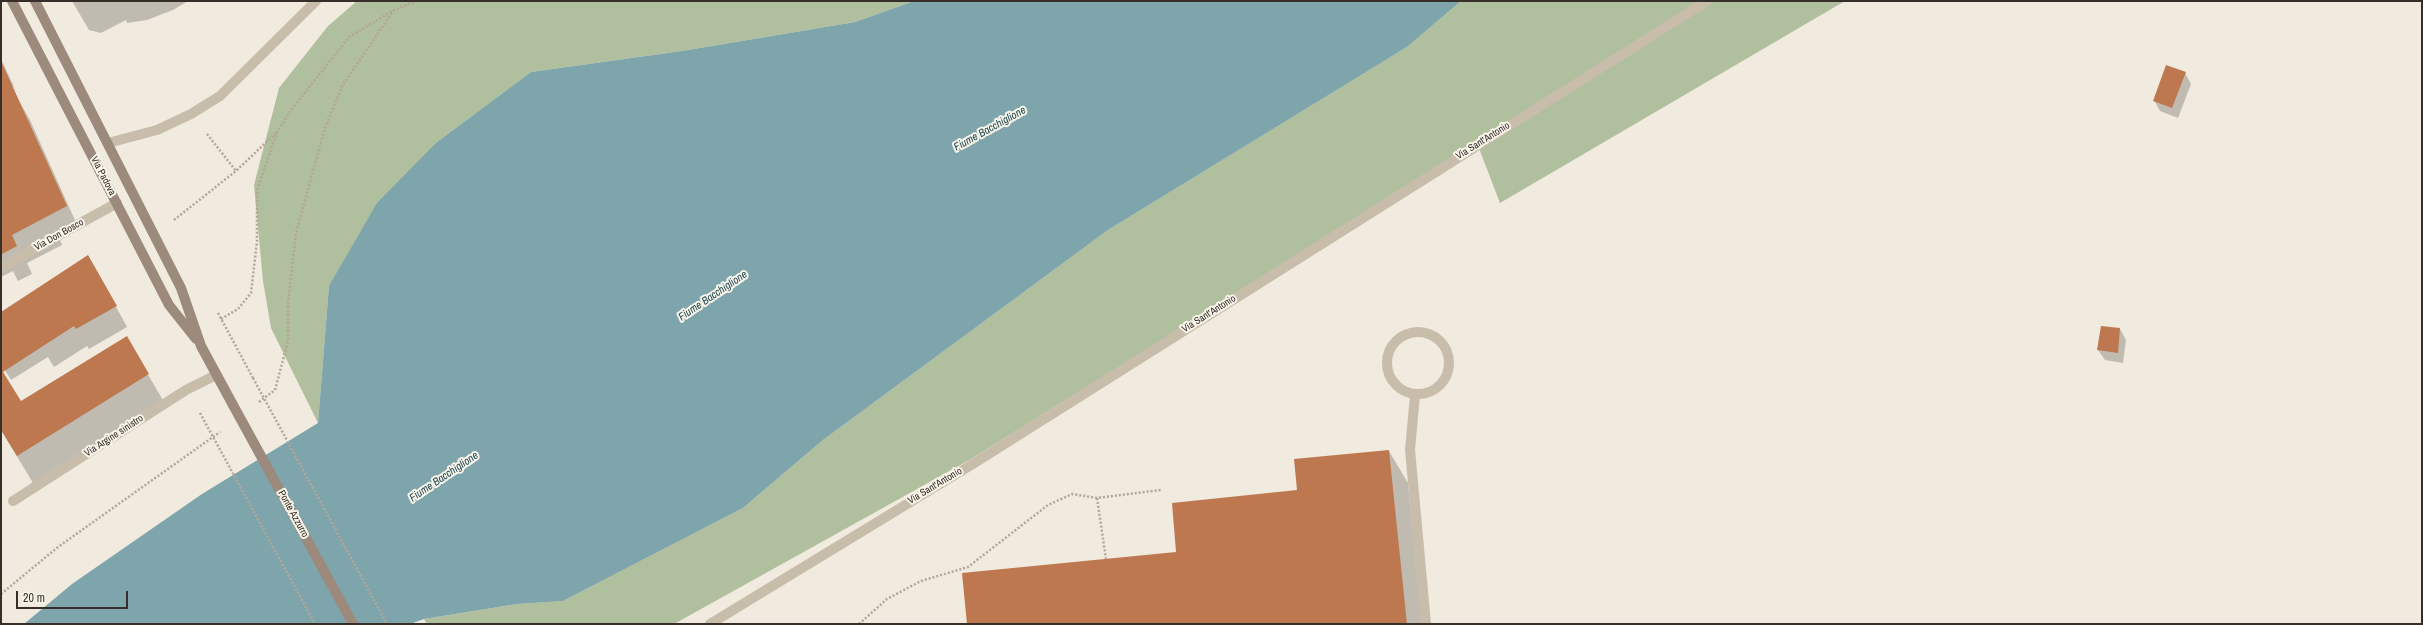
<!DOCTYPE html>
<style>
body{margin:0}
#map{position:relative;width:2423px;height:625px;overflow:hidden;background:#f1eade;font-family:"Archivo Narrow",sans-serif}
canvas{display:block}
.frame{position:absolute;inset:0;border:2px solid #362f29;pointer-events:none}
.scale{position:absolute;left:16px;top:591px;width:112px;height:18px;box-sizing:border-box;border:2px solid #362f29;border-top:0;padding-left:5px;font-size:12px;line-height:14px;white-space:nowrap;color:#362f29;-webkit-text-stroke:3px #f9f4ea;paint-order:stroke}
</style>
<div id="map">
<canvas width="2423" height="625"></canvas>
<div class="frame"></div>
<div class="scale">20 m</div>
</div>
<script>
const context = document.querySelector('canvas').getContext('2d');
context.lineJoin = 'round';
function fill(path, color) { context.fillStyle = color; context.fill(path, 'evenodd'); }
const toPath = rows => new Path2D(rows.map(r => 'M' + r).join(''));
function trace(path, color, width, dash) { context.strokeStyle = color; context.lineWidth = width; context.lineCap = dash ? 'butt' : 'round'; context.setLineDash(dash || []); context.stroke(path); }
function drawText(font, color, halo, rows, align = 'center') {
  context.font = font + ' "Archivo Narrow",sans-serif'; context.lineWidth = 4; context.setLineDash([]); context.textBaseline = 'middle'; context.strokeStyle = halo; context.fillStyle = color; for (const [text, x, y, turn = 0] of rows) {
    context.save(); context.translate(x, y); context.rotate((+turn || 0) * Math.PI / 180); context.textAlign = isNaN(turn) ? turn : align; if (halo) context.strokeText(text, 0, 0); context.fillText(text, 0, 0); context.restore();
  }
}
fill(toPath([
 [357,1,914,1,855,22,682,51,531,72,437,142,329,286,318,423,271,328,263,281,254,185,279,88,328,26],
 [1461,1,1845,1,1500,203,1477,143,971,459,674,624,427,624,424,619,517,604,563,601,743,508,823,440,1108,230,1407,47]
]), '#b0bf9e');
fill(toPath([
 [914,1,1461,1,1407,47,1108,230,823,440,743,508,563,601,517,604,424,619,410,624,24,624,72,584,202,494,318,423,329,286,377,203,437,142,531,72,682,51,855,22]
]), '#7ea4ac');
fill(toPath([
 [72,1,188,1,173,10,147,20,127,23,126,20,101,33,89,30],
 [1,59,17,93,13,86,11,87,30,120,78,227,59,237,62,245,27,263,32,274,18,281,13,271,1,277],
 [2185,73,2191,84,2178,118,2160,111,2154,100],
 [100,277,127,327,89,349,87,346,54,367,48,357,11,380,1,364,1,314],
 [2120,329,2126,340,2123,363,2105,360,2098,350],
 [126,337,164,402,33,483,1,430,1,369,20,403],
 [1389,451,1408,483,1422,624,968,624,1177,552,1298,491]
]), '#0003');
fill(toPath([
 [1,61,67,206,12,235,17,246,2,254],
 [2166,65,2186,72,2172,108,2153,101],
 [88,255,117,306,76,329,74,326,3,372,21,401,127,336,149,374,17,456,1,430,1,312],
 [2101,326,2120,328,2118,353,2097,350],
 [1389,450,1407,624,967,624,962,573,1176,552,1172,503,1297,490,1294,459]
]), '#bd784f');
trace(toPath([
 [207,134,236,171,277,132],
 [174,220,236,171],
 [218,313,253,378],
 [221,319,238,309,251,293,257,241,257,190,277,132,291,110,349,37,394,10,416,1],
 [259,402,275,390,288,341,288,302,296,233,325,128,342,86,394,10],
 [1097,498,1106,559],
 [1,594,58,547,220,432],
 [859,624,887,599,921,581,968,567,1048,505,1072,494,1097,498,1161,490]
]), '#b4a694', 2.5, [2, 2]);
trace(toPath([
 '1387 363a31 31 0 1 1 62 0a31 31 0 1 1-62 0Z',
 [1415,395,1410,450,1426,624]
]), '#c8bcaa', 10);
trace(toPath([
 [108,143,157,130,191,114,220,96,316,1],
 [13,501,186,390,216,375]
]), '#c8bcaa', 10);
trace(toPath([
 [1,267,117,203],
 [710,624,976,462,1707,1]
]), '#c8bcaa', 10);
trace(toPath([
 [12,1,169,305,196,339],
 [35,1,181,288,201,346,233,405]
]), '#9c8b7c', 10);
trace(toPath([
 [253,378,387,624],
 [200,413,315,624]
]), '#b4a694', 2.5, [2, 2]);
trace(toPath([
 [233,405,353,624]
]), '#9c8b7c', 10);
drawText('10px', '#362f29', '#f9f4ea', [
 ["Via Sant'Antonio",1483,141,-32],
 ["Via Padova",103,176,63],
 ["Via Don Bosco",59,235,-29],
 ["Via Sant'Antonio",1209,314,-32],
 ["Via Argine sinistro",114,436,-33],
 ["Via Sant'Antonio",935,486,-31],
 ["Ponte Azzurro",293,514,61]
]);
drawText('italic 11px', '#214b55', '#f9f4ea', [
 ["Fiume Bacchiglione",990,129,-29],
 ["Fiume Bacchiglione",713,296,-34],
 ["Fiume Bacchiglione",444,477,-34]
]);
</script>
